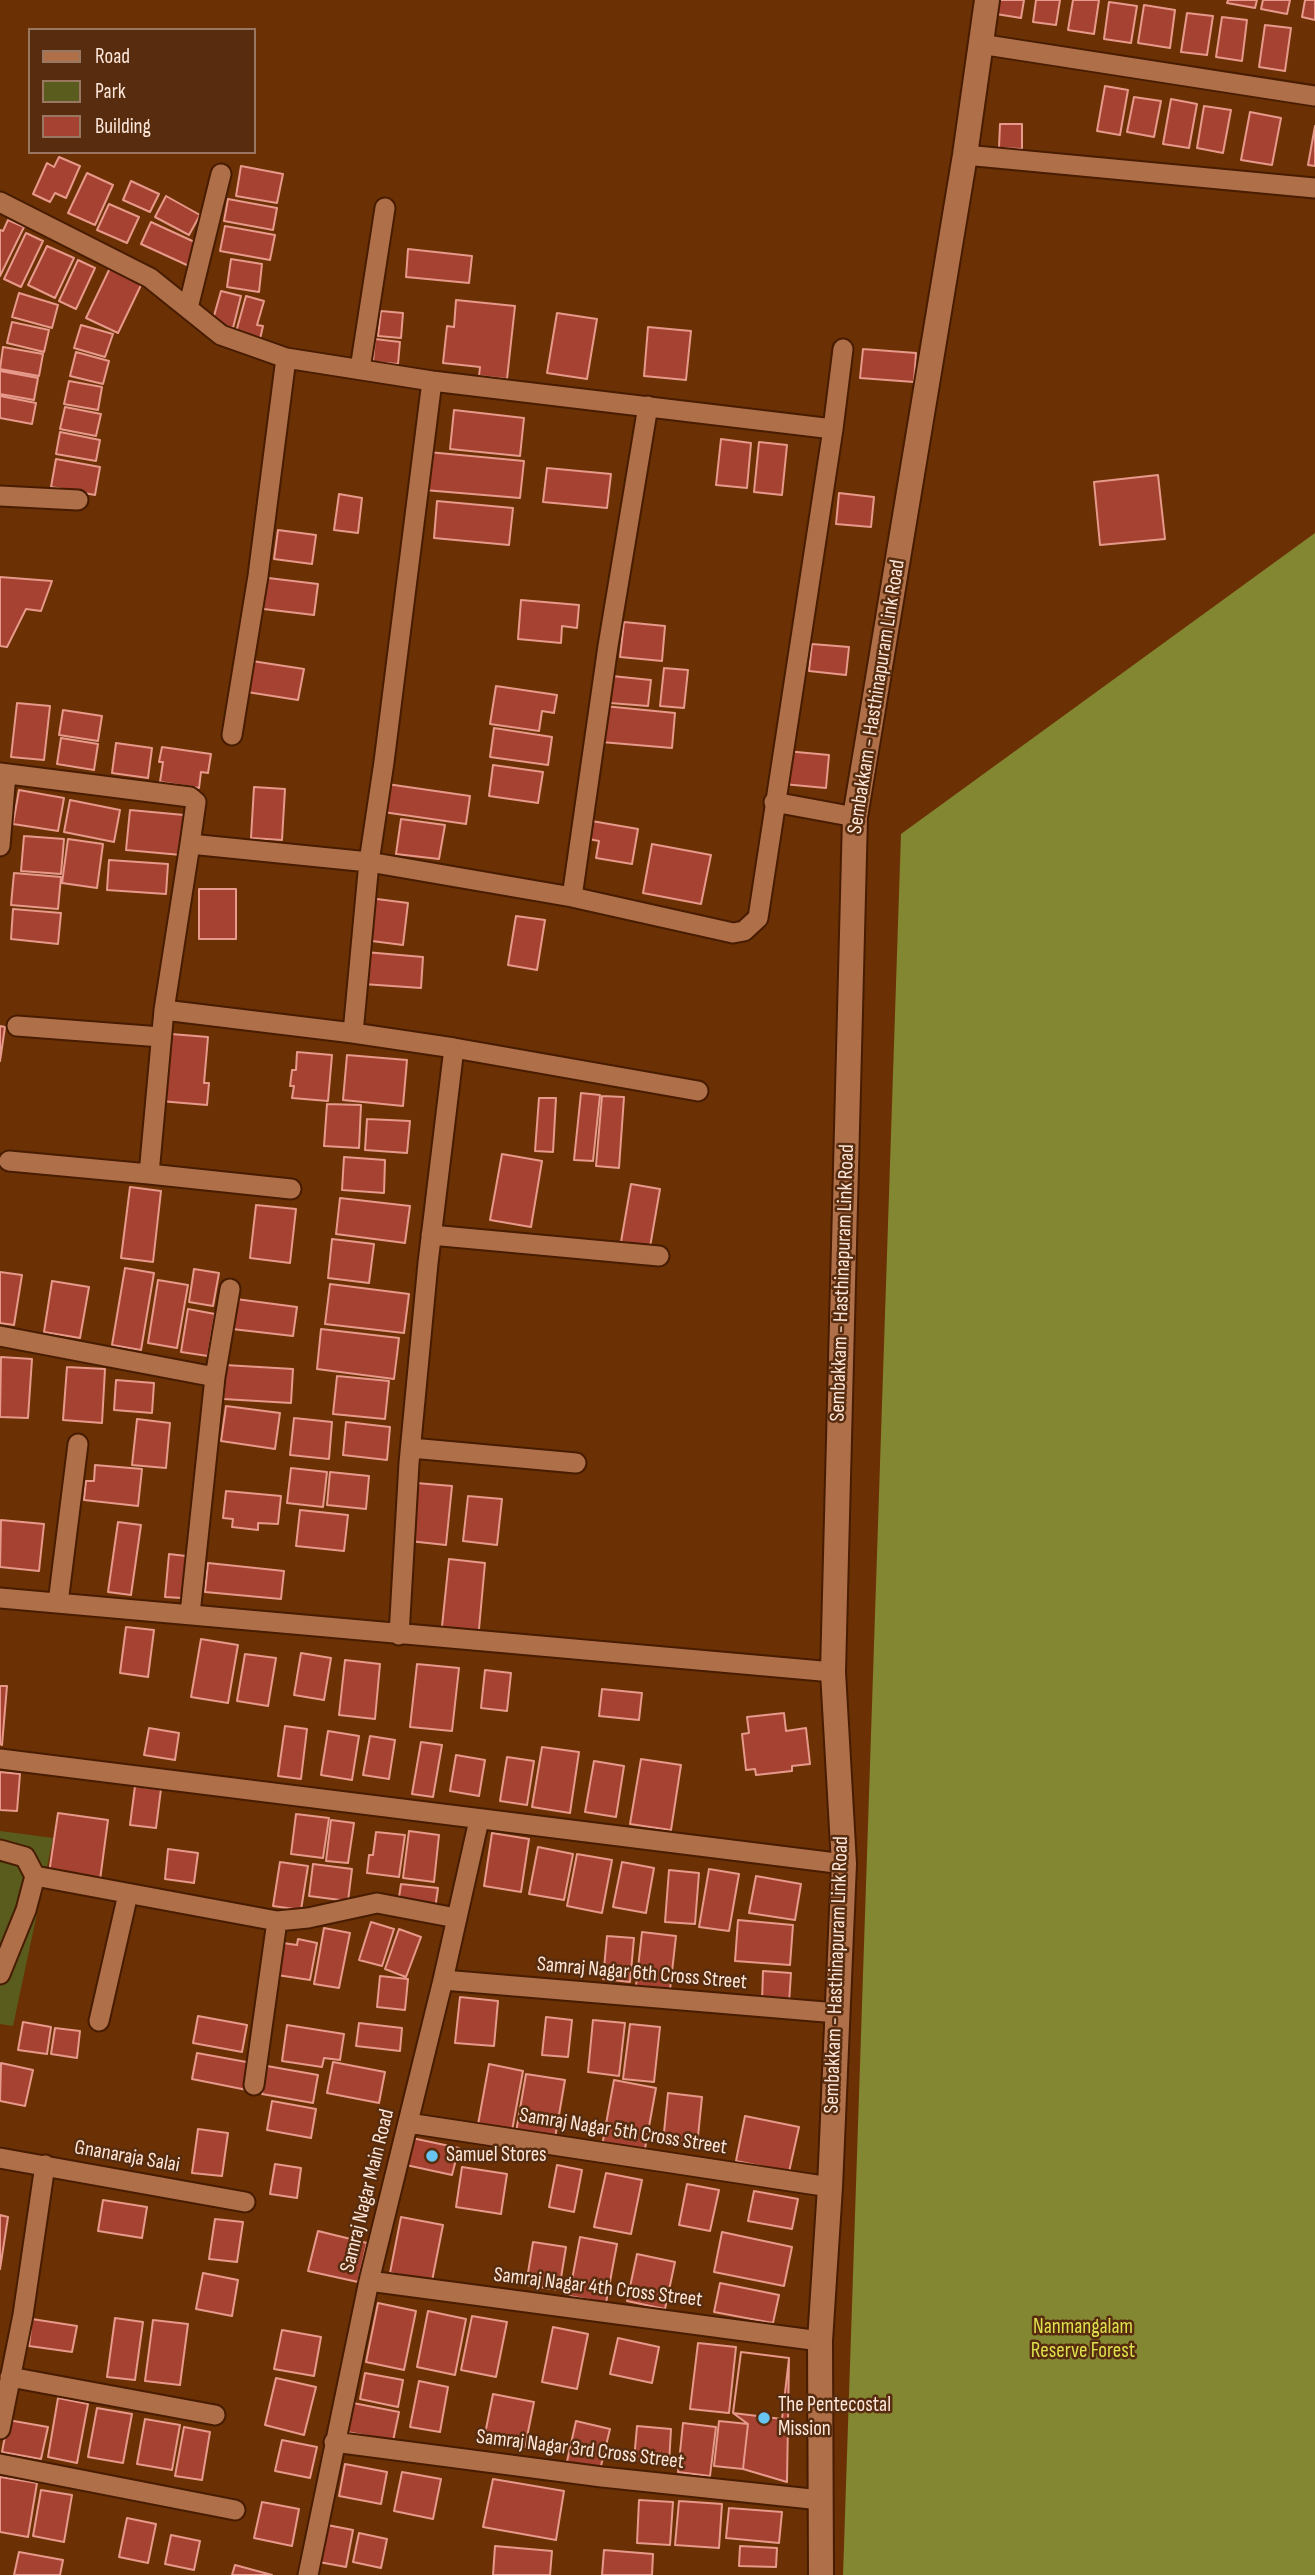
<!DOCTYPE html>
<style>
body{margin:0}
#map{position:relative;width:1315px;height:2575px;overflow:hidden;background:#6b3105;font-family:"Sofia Sans Condensed",sans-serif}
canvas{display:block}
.legend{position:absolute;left:28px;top:28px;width:228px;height:126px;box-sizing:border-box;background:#582c0e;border:2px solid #9a7760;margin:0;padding:9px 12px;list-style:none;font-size:21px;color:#fde7db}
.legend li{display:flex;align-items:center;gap:14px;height:35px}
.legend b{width:35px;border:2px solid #9a7760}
</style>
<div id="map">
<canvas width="1315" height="2575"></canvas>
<ul class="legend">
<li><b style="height:9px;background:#af6f49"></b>Road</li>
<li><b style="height:19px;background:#5a5c1d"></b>Park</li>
<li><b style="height:19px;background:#a54232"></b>Building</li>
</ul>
</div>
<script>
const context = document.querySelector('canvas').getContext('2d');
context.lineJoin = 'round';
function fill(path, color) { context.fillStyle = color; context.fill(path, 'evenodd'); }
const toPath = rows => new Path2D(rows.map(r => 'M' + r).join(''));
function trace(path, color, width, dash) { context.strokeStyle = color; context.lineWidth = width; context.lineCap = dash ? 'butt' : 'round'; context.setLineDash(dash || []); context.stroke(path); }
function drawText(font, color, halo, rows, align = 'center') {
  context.font = font + ' "Sofia Sans Condensed",sans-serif'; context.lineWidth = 5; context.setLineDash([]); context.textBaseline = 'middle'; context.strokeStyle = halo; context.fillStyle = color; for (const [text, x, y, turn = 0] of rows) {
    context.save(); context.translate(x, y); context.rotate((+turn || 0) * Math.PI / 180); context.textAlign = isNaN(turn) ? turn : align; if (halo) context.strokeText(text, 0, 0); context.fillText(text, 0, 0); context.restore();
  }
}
fill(toPath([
 [0,1831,53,1838,13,2026,0,2024]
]), '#5a5c1d');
fill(toPath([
 [1315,533,1315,2575,843,2575,901,834]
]), '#848732');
const building = toPath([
 [999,0,1024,0,1021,18,996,14,999,0],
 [1036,0,1060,0,1056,25,1033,22,1036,0],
 [1073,0,1099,0,1094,34,1068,30,1073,0],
 [1228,0,1257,0,1255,8,1227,3,1228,0],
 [1263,0,1290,0,1287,14,1261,9,1263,0],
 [1305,0,1315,0,1315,20,1302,17,1305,0],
 [1109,2,1137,6,1131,43,1104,39,1109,2],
 [1144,5,1175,10,1170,48,1138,43,1144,5],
 [1187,13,1213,16,1207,55,1181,52,1187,13],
 [1222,17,1247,20,1242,61,1216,57,1222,17],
 [1265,25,1291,28,1285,71,1259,67,1265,25],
 [1105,86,1128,90,1120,135,1097,131,1105,86],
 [1134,97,1161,101,1154,137,1127,132,1134,97],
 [1171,99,1197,104,1189,148,1163,144,1171,99],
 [1204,106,1231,110,1223,153,1197,148,1204,106],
 [1250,112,1281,118,1272,165,1241,160,1250,112],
 [1000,124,1022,124,1022,149,999,148,1000,124],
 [1315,126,1315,166,1308,165,1315,126],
 [59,157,80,166,66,198,55,193,50,202,33,194,47,163,54,167,59,157],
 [241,166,283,174,277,203,236,196,241,166],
 [87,173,113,185,95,225,68,213,87,173],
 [131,181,159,194,150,212,123,200,131,181],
 [166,196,200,215,189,235,155,217,166,196],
 [228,199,277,208,273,230,224,221,228,199],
 [109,204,139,217,127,243,97,230,109,204],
 [8,220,24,227,0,276,0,230,3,231,8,220],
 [151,222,199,244,189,266,141,244,151,222],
 [225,226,275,235,270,260,220,251,225,226],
 [26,233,43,241,21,287,4,279,26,233],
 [47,246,74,258,55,298,28,285,47,246],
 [408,249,472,256,469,283,406,277,408,249],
 [231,259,262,264,259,292,227,287,231,259],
 [78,260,95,268,76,309,59,301,78,260],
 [110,268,142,283,118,333,86,318,110,268],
 [221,291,241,296,233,328,212,323,221,291],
 [19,293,58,305,52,328,12,317,19,293],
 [246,296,264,301,257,325,263,326,260,339,236,332,246,296],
 [456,300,515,306,507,379,479,376,480,367,443,363,447,326,454,327,456,300],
 [381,311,403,313,401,338,378,336,381,311],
 [557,313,597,319,587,379,547,373,557,313],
 [12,322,49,330,44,352,7,343,12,322],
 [81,325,113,334,105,357,74,348,81,325],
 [648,327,691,331,686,380,644,376,648,327],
 [375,339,400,342,398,364,373,362,375,339],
 [3,347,43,354,39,376,0,369,3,347],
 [863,349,916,353,914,382,860,378,863,349],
 [76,352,109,361,103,384,70,376,76,352],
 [0,371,38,378,34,400,0,394,0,371],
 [69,381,102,387,98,410,64,404,69,381],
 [0,396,36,403,32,424,0,418,0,396],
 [65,407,101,414,96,436,60,429,65,407],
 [454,410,524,418,520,456,450,449,454,410],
 [60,432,100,440,96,461,56,454,60,432],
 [721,439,751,443,747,488,716,485,721,439],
 [759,442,787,445,782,495,754,492,759,442],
 [428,452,524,461,520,498,424,490,428,452],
 [56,459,100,467,95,495,51,487,56,459],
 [547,468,611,474,607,508,543,502,547,468],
 [1158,475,1165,539,1100,545,1094,482,1158,475],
 [839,493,874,497,871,527,836,524,839,493],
 [339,494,362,498,358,533,334,530,339,494],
 [437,501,513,508,509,545,434,538,437,501],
 [278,530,316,535,312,564,274,559,278,530],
 [0,577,52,581,41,611,26,609,7,647,0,646,0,577],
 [260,577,318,584,314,615,255,608,260,577],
 [521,600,579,605,577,628,562,626,561,643,518,639,521,600],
 [624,622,665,626,662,661,620,657,624,622],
 [812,644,849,647,846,675,809,671,812,644],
 [252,661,304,669,298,700,247,692,252,661],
 [664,668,688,670,684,708,660,706,664,668],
 [612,676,651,680,648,706,610,703,612,676],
 [496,686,557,695,554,713,542,711,539,731,490,724,496,686],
 [17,703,50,706,44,760,11,757,17,703],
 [604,706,675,713,672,748,601,742,604,706],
 [63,710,102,716,98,741,59,735,63,710],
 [494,728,552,737,548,765,490,757,494,728],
 [61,738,98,744,94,770,57,764,61,738],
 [116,743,152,748,148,778,112,773,116,743],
 [162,747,211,754,208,773,201,772,199,788,160,782,163,762,159,762,162,747],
 [786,751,829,755,826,788,783,784,786,751],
 [493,765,543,772,538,803,489,796,493,765],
 [387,784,470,796,466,824,383,812,387,784],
 [254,787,285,789,282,840,251,838,254,787],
 [19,790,64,798,58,831,13,824,19,790],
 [70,800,120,810,114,842,64,832,70,800],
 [130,810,184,815,181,855,126,850,130,810],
 [401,819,445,825,439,859,396,854,401,819],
 [586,820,638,829,632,864,596,858,599,841,583,838,586,820],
 [24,836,64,839,61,874,21,871,24,836],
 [68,839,103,844,97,888,62,883,68,839],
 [652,844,711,855,701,904,643,893,652,844],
 [109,860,168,864,166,894,107,890,109,860],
 [14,873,61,877,58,909,11,905,14,873],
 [199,889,236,889,236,939,199,939,199,889],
 [369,898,408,903,403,945,364,940,369,898],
 [13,909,61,913,58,944,11,939,13,909],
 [516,916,545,920,537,970,508,965,516,916],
 [365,952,423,957,421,988,363,984,365,952],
 [0,1026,5,1027,0,1061,0,1026],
 [171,1034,208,1037,204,1083,209,1083,207,1105,160,1101,171,1034],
 [297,1052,332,1055,328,1101,292,1098,294,1086,290,1086,292,1070,296,1070,297,1052],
 [347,1055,407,1060,403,1106,343,1100,347,1055],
 [581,1093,600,1095,593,1161,574,1160,581,1093],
 [602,1096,624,1097,619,1168,596,1166,602,1096],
 [539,1098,556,1098,553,1152,535,1151,539,1098],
 [327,1104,361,1105,359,1148,324,1146,327,1104],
 [367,1119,410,1121,407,1153,365,1150,367,1119],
 [502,1154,542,1161,531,1227,490,1220,502,1154],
 [344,1157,385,1160,384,1193,342,1190,344,1157],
 [631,1184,660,1189,650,1247,621,1242,631,1184],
 [130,1187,161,1191,153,1262,121,1258,130,1187],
 [340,1198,410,1206,405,1243,336,1234,340,1198],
 [256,1205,296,1209,290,1263,250,1258,256,1205],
 [332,1239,374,1244,369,1283,328,1278,332,1239],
 [125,1268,154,1273,141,1350,112,1345,125,1268],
 [194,1269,219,1273,213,1306,189,1302,194,1269],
 [0,1272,22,1275,14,1325,0,1323,0,1272],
 [158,1280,188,1285,177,1348,148,1343,158,1280],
 [52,1281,89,1287,80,1338,44,1332,52,1281],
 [330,1284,409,1294,404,1333,325,1324,330,1284],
 [236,1299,297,1307,293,1336,232,1329,236,1299],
 [188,1309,215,1314,208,1356,181,1352,188,1309],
 [321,1329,399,1338,394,1379,317,1369,321,1329],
 [1,1357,32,1359,28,1418,0,1417,1,1357],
 [225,1365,293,1369,291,1403,223,1399,225,1365],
 [67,1367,105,1369,102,1423,63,1420,67,1367],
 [337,1376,389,1381,385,1419,333,1414,337,1376],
 [116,1380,154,1383,152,1413,114,1410,116,1380],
 [226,1406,280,1413,275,1449,221,1441,226,1406],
 [294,1418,332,1422,329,1459,290,1455,294,1418],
 [137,1419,170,1423,166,1468,132,1465,137,1419],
 [346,1422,390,1427,387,1460,343,1455,346,1422],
 [95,1465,142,1469,138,1506,84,1500,86,1481,94,1481,95,1465],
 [291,1468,327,1472,323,1507,287,1503,291,1468],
 [330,1472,369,1476,366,1509,327,1505,330,1472],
 [416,1483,452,1486,446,1545,409,1541,416,1483],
 [226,1491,281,1496,278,1524,258,1523,258,1530,232,1527,233,1519,223,1518,226,1491],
 [468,1496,502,1499,497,1545,463,1541,468,1496],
 [300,1510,348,1515,344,1551,296,1546,300,1510],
 [1,1520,44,1524,39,1571,0,1567,1,1520],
 [118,1522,141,1525,131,1595,108,1592,118,1522],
 [169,1554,186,1556,182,1598,165,1597,169,1554],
 [449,1559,485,1563,478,1640,441,1636,449,1559],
 [208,1563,284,1571,281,1599,205,1592,208,1563],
 [126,1627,154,1630,148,1677,120,1673,126,1627],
 [201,1639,238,1645,228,1703,191,1697,201,1639],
 [301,1653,331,1658,324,1700,294,1695,301,1653],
 [245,1654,276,1658,268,1706,237,1701,245,1654],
 [345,1660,380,1664,375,1719,339,1715,345,1660],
 [417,1664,459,1668,452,1731,410,1727,417,1664],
 [485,1670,511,1673,507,1711,481,1708,485,1670],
 [0,1686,7,1686,2,1745,0,1744,0,1686],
 [602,1689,642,1693,639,1720,599,1716,602,1689],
 [784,1713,786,1731,806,1728,810,1764,792,1766,792,1771,756,1775,755,1769,746,1770,742,1734,749,1733,747,1717,784,1713],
 [285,1726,307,1729,301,1779,278,1776,285,1726],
 [149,1728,179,1733,175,1760,144,1755,149,1728],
 [328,1731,359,1736,352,1780,321,1775,328,1731],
 [370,1736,395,1740,389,1779,363,1775,370,1736],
 [421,1742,442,1745,433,1797,412,1794,421,1742],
 [542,1747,579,1752,570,1813,532,1807,542,1747],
 [456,1755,485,1760,479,1796,450,1791,456,1755],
 [507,1757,534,1761,527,1805,500,1801,507,1757],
 [641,1759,681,1765,671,1830,630,1824,641,1759],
 [594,1761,624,1766,616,1817,585,1812,594,1761],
 [0,1772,20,1774,17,1811,0,1810,0,1772],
 [135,1786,161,1789,156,1828,130,1825,135,1786],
 [58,1813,108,1820,100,1880,49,1873,58,1813],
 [296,1814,329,1818,323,1858,291,1854,296,1814],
 [331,1820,354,1823,348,1863,326,1861,331,1820],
 [409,1831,439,1835,434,1882,403,1878,409,1831],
 [376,1832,405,1835,399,1877,367,1873,369,1855,373,1855,376,1832],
 [492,1833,529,1839,521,1892,484,1886,492,1833],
 [538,1847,573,1854,564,1900,529,1894,538,1847],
 [168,1849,198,1853,194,1883,165,1879,168,1849],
 [577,1854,612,1860,602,1913,567,1906,577,1854],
 [280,1862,308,1866,301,1910,273,1906,280,1862],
 [622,1862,654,1868,646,1913,613,1907,622,1862],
 [313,1864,352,1869,348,1901,309,1896,313,1864],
 [709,1869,739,1874,729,1931,699,1927,709,1869],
 [669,1870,699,1873,695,1924,665,1922,669,1870],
 [756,1876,801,1884,795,1920,749,1913,756,1876],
 [401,1884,438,1888,435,1909,398,1904,401,1884],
 [738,1920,793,1925,790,1965,735,1961,738,1920],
 [371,1922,394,1929,382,1966,359,1960,371,1922],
 [324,1928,350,1933,339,1988,314,1984,324,1928],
 [399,1929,421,1937,406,1977,385,1969,399,1929],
 [642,1932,676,1936,670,1990,636,1986,642,1932],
 [607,1936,634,1938,630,1982,603,1979,607,1936],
 [298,1939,317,1943,310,1980,277,1975,283,1943,297,1945,298,1939],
 [763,1971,791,1973,789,2003,762,2002,763,1971],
 [380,1976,408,1979,405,2010,377,2007,380,1976],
 [460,1997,498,2001,494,2046,455,2043,460,1997],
 [198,2016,247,2025,242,2052,193,2043,198,2016],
 [546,2017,572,2020,568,2057,542,2055,546,2017],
 [593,2020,625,2023,619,2076,588,2072,593,2020],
 [23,2022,51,2027,47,2054,18,2050,23,2022],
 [359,2023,402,2028,400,2051,356,2046,359,2023],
 [630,2024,660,2027,654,2082,623,2079,630,2024],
 [287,2025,344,2034,340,2060,324,2058,322,2067,282,2061,287,2025],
 [55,2028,80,2031,77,2058,51,2054,55,2028],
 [197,2053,252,2063,247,2090,192,2079,197,2053],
 [333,2062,385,2072,379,2103,327,2093,333,2062],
 [1,2063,33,2070,25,2106,0,2101,1,2063],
 [489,2064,523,2071,511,2136,477,2130,489,2064],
 [267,2066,318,2075,313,2103,262,2094,267,2066],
 [526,2074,565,2080,554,2144,515,2138,526,2074],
 [614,2080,656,2088,644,2154,602,2146,614,2080],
 [668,2093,702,2097,697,2146,663,2142,668,2093],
 [272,2101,316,2109,311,2138,267,2130,272,2101],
 [745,2116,799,2127,789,2172,736,2161,745,2116],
 [198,2129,228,2133,222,2176,192,2173,198,2129],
 [412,2138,459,2148,452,2175,406,2165,412,2138],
 [275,2164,301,2168,297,2198,270,2194,275,2164],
 [557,2165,582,2170,574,2212,549,2207,557,2165],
 [462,2167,507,2174,501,2214,456,2207,462,2167],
 [606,2173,642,2180,631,2234,594,2227,606,2173],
 [687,2184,719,2190,710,2231,679,2225,687,2184],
 [754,2191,798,2199,792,2229,748,2221,754,2191],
 [103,2200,147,2207,142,2238,98,2231,103,2200],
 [0,2215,8,2217,0,2269,0,2215],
 [401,2217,443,2225,432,2281,390,2273,401,2217],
 [215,2219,243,2222,237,2262,209,2259,215,2219],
 [318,2231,367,2243,358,2282,308,2271,318,2231],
 [722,2232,792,2247,784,2286,714,2272,722,2232],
 [580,2237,617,2244,606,2303,569,2296,580,2237],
 [533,2242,566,2247,559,2290,526,2285,533,2242],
 [637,2254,675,2262,665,2309,627,2301,637,2254],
 [203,2273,238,2280,232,2316,196,2309,203,2273],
 [720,2283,779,2295,773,2323,714,2312,720,2283],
 [378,2303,416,2311,404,2370,366,2362,378,2303],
 [428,2311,466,2319,455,2375,417,2367,428,2311],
 [472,2316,507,2322,496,2377,461,2370,472,2316],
 [115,2318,143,2322,135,2380,107,2377,115,2318],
 [32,2319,77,2326,72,2352,29,2346,32,2319],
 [153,2320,188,2324,180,2385,145,2381,153,2320],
 [553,2327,588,2334,577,2389,542,2382,553,2327],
 [282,2330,321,2337,314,2376,274,2369,282,2330],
 [618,2338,659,2347,652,2383,610,2374,618,2338],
 [698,2343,736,2347,729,2413,690,2409,698,2343],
 [741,2352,789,2358,782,2419,733,2413,741,2352],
 [741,2352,789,2358,787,2482,743,2469,748,2424,733,2413,741,2352],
 [365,2373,403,2380,398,2407,360,2399,365,2373],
 [276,2378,316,2387,304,2435,265,2425,276,2378],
 [419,2381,448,2387,440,2432,410,2427,419,2381],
 [493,2394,534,2402,525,2447,484,2439,493,2394],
 [58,2398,88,2404,77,2463,48,2457,58,2398],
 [353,2403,399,2412,393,2441,347,2432,353,2403],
 [97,2408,132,2414,123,2463,88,2457,97,2408],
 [145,2419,180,2425,172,2470,137,2464,145,2419],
 [8,2420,48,2427,41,2459,2,2452,8,2420],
 [576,2421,610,2429,599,2474,566,2466,576,2421],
 [719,2421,748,2424,743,2469,714,2466,719,2421],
 [683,2423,716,2427,710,2476,678,2472,683,2423],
 [637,2426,671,2429,669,2463,634,2460,637,2426],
 [184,2427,210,2432,202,2480,175,2476,184,2427],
 [282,2440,317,2447,310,2478,275,2471,282,2440],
 [345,2464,387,2472,381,2504,339,2496,345,2464],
 [402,2472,441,2479,433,2519,394,2511,402,2472],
 [0,2477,37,2483,28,2537,0,2532,0,2477],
 [493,2479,564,2491,556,2540,483,2527,493,2479],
 [41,2490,72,2495,64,2542,33,2536,41,2490],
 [639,2500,673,2502,670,2545,637,2543,639,2500],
 [679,2501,722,2504,719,2548,675,2545,679,2501],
 [262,2502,299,2509,292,2546,254,2538,262,2502],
 [729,2508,782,2512,779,2543,726,2538,729,2508],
 [127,2518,156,2524,148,2563,119,2557,127,2518],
 [327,2525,353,2530,346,2567,319,2562,327,2525],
 [359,2533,387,2539,381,2568,353,2562,359,2533],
 [171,2535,200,2541,194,2570,165,2564,171,2535],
 [495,2546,552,2551,550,2575,493,2575,495,2546],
 [740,2546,777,2548,776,2567,739,2566,740,2546],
 [604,2550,653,2554,652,2575,602,2575,604,2550],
 [19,2552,63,2560,60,2575,14,2575,19,2552],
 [235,2565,272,2575,232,2575,235,2565]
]);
fill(building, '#a54232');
trace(building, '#e79a8b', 2);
const minor = toPath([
 [980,44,1315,96],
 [965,155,1315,188],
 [0,202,150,278,221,335,286,358,432,381,833,429,758,918,744,931,733,933,572,897,369,862,190,844,196,802,190,797,0,773],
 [188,308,221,174],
 [360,369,385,208],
 [833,429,843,349],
 [0,496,78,500],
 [232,735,258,576,286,358],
 [774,802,855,817],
 [190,844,164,1010,149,1174,291,1189],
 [0,846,6,774],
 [572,897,608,646,648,406],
 [164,1010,353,1033,454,1048,698,1091],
 [17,1026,161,1037],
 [353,1033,369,862,384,762,432,381],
 [9,1161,149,1174],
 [431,1235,659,1256],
 [0,1336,215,1377],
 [411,1448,576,1463],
 [0,1598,833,1672],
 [58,1603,78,1444],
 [190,1614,215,1377,230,1289],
 [399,1635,409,1463,428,1263,454,1048],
 [0,1759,844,1864],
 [0,1850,25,1857,35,1876,26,1910,0,1974],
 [35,1876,277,1921,308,1918,377,1903,456,1918],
 [443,1980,837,2013],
 [99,2021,128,1894],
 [254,2085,277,1921],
 [408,2123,830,2187],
 [0,2158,245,2202],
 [369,2281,820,2341],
 [10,2377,215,2415],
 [0,2429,23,2315,45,2165],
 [334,2442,602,2477,821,2500],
 [0,2464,235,2510],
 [308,2575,369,2281,443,1980,479,1820]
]);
const tertiary = toPath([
 [821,2575,820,2341,830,2187,844,1864,833,1672,855,817,965,155,987,0]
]);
trace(minor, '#471c00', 23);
trace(tertiary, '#471c00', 28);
trace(minor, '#af6f49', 19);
trace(tertiary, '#af6f49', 24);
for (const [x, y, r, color] of [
 [432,2156,7,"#68c4f0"],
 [764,2418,7,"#68c4f0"]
]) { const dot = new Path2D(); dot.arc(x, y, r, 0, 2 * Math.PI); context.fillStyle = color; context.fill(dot); trace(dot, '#582c0e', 2.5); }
drawText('21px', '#fde7db', '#582c0e', [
 ["Sembakkam - Hasthinapuram Link Road",877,697,-81],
 ["Sembakkam - Hasthinapuram Link Road",843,1283,-88],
 ["Samraj Nagar 6th Cross Street",642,1974,5],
 ["Sembakkam - Hasthinapuram Link Road",837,1975,-88],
 ["Samraj Nagar 5th Cross Street",623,2132,9],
 ["Gnanaraja Salai",127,2157,10],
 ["Samraj Nagar Main Road",368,2191,-76],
 ["Samraj Nagar 4th Cross Street",598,2288,7],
 ["Samraj Nagar 3rd Cross Street",580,2450,7]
]);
drawText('21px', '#fde7db', '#582c0e', [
 ["Samuel Stores",446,2156],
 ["The Pentecostal",778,2406],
 ["Mission",778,2430]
], 'left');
drawText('21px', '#dce14d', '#582c0e', [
 ["Nanmangalam",1083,2328],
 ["Reserve Forest",1083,2352]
]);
</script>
